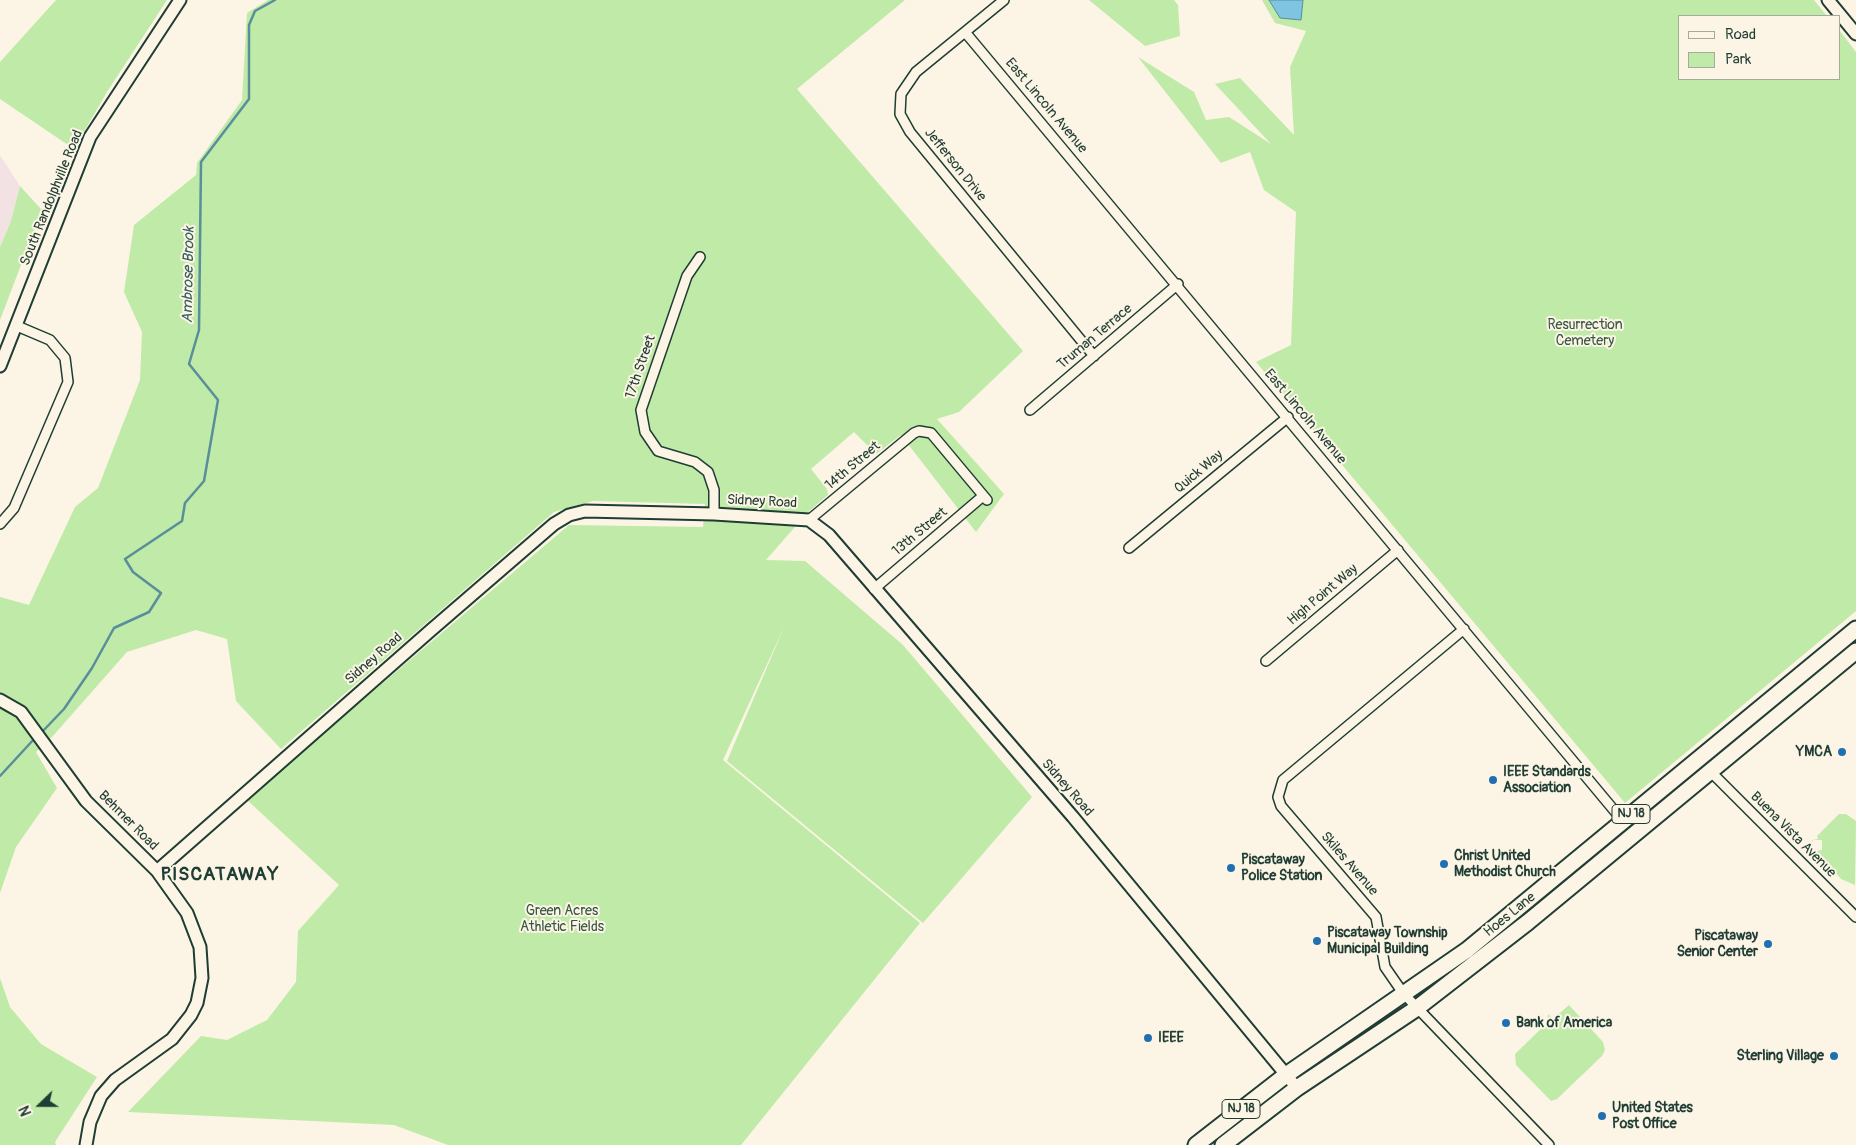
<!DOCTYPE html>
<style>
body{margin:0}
#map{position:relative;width:1856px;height:1145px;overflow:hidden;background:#fcf5e5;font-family:Pangolin,sans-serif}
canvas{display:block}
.legend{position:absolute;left:1678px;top:15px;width:162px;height:65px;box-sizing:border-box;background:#fcf5e5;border:1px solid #a4ab9e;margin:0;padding:6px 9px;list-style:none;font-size:15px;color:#1f3d34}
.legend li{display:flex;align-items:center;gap:10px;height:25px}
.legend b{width:25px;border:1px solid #a4ab9e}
.north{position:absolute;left:15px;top:1080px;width:50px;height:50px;-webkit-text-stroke:4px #fcf5e5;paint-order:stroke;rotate:248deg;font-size:14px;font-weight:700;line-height:20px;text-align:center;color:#1f3d34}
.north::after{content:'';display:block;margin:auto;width:18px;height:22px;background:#1f3d34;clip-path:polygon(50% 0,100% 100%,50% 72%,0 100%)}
</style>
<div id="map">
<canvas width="1856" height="1145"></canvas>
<ul class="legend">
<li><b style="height:6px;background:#fcf5e5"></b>Road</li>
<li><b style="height:14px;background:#c0eaa7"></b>Park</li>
</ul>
<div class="north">N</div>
</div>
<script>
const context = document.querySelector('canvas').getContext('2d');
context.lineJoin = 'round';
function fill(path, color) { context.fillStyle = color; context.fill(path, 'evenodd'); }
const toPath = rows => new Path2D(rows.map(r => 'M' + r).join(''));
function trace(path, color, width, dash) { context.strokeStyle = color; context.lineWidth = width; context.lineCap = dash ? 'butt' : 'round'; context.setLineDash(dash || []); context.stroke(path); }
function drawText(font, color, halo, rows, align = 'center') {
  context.font = font + ' Pangolin,sans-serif'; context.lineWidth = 4; context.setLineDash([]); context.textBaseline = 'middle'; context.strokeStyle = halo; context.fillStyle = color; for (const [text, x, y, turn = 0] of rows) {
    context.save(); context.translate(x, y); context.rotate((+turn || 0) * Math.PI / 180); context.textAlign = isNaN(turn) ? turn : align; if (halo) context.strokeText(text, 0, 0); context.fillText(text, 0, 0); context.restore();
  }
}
fill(toPath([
 [0,155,20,186,11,221,0,247]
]), '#f3e2e4');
fill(toPath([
 [56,0,167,0,107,92,74,149,0,99,0,62],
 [268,0,905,0,797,89,1023,351,959,412,937,419,1004,494,976,532,901,435,876,454,854,432,811,469,827,489,828,495,808,512,766,560,805,561,903,645,1032,797,923,923,727,761,785,625,723,760,920,923,741,1145,448,1145,394,1125,128,1112,201,1036,227,1040,267,1020,296,982,298,931,339,885,246,799,569,525,703,527,705,504,593,501,554,512,281,749,236,701,227,639,196,630,127,652,52,737,36,752,57,788,16,847,0,893,0,597,29,605,75,507,98,488,140,380,142,332,124,292,134,225,196,175,197,163,242,100,247,13],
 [1089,0,1174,0,1178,5,1180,36,1145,46],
 [1262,0,1814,0,1827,16,1680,16,1680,79,1840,79,1840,31,1856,52,1856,611,1625,803,1256,362,1291,345,1296,212,1264,190,1250,152,1221,163,1138,57,1194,92,1206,120,1229,117,1271,144,1215,84,1240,78,1294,135,1290,67,1306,31,1275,23],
 [20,186,42,210,0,320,0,247,11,221],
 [1839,814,1846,814,1856,821,1855,885,1841,879,1816,851,1822,850,1822,840,1813,840,1812,843,1812,840,1818,839,1817,836],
 [0,978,10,1007,41,1044,97,1077,55,1142,56,1145,0,1145],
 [1569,1005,1603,1042,1605,1050,1602,1056,1557,1099,1551,1101,1516,1065,1515,1054,1547,1023,1548,1014,1553,1019]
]), '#c0eaa7');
const water = toPath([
 [1269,0,1303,0,1301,20,1280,18,1269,0]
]);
fill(water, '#7fc4e0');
trace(water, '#598e9b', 1);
trace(toPath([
 [41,733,64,709,92,668,114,628,149,612,161,593,133,572,125,559,182,521,185,503,204,481,218,400,189,364,199,330,201,162,249,99,249,25,255,11,275,0],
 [0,776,35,738]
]), '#598e9b', 2.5);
const street = toPath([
 [1004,0,916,72,901,94,900,114,910,132,1094,356],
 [965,32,1623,821],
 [700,257,687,276,641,410,645,432,658,451,695,462,708,472,714,490,714,514],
 [1030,410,1178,284],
 [809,520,914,433,919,431,931,433,987,500],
 [0,524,14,508,68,382,65,358,50,340,17,326],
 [1129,548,1288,417],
 [874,589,983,496],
 [1464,629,1283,780,1278,797,1281,806,1376,917,1385,967,1403,993,1549,1145],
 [1266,661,1398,550],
 [1711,772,1856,917]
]);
const secondary = toPath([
 [1828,0,1856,34],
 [0,366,90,137,180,0],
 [0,700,21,712,86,801,157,871,187,913,200,947,202,978,197,1003,191,1015,172,1039,115,1080,101,1096,90,1122,86,1145],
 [157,871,430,631,554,524,569,515,585,511,714,514,809,520,829,535,1073,817,1297,1088]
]);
const highway = toPath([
 [1196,1145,1286,1075,1467,950,1856,629],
 [1223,1145,1297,1088,1417,1008,1528,922,1856,651]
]);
trace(street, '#1f3d34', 12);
trace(secondary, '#1f3d34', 15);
trace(highway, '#1f3d34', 19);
trace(street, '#fcf5e5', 9);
trace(secondary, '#fcf5e5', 11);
trace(highway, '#fcf5e5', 15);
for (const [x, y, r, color] of [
 [1842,752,5,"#1f6fb2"],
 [1493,780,5,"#1f6fb2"],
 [1444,864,5,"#1f6fb2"],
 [1231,868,5,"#1f6fb2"],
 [1317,941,5,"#1f6fb2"],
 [1768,944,5,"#1f6fb2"],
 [1506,1023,5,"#1f6fb2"],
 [1148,1038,5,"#1f6fb2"],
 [1834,1056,5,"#1f6fb2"],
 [1602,1116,5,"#1f6fb2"]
]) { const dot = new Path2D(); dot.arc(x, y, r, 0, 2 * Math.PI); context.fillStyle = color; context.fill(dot); trace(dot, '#fcf5e5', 2); }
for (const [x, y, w] of [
 [1631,814,38],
 [1241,1109,38]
]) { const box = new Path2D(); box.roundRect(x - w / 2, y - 9.5, w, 19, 4); context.fillStyle = '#fcf5e5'; context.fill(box); trace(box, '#1f3d34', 1); }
drawText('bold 12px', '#1f3d34', null, [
 ["NJ 18",1631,814],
 ["NJ 18",1241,1109]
]);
drawText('14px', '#1f3d34', '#fcf5e5', [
 ["East Lincoln Avenue",1046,106,50],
 ["Jefferson Drive",955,165,51],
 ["South Randolphville Road",52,198,-68],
 ["Truman Terrace",1095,337,-40],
 ["17th Street",641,367,-71],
 ["East Lincoln Avenue",1305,417,50],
 ["14th Street",853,466,-40],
 ["Quick Way",1199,472,-40],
 ["Sidney Road",762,502,3],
 ["13th Street",920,532,-40],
 ["High Point Way",1323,595,-40],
 ["Sidney Road",374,659,-41],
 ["Sidney Road",1067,788,49],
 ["Behmer Road",128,821,45],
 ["Buena Vista Avenue",1793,835,45],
 ["Skiles Avenue",1349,864,49],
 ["Hoes Lane",1510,915,-39]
]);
drawText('14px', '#375745', '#fcf5e5', [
 ["Resurrection",1585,325],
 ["Cemetery",1585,341],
 ["Green Acres",562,911],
 ["Athletic Fields",562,927]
]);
drawText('bold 14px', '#1f3d34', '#fcf5e5', [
 ["YMCA",1832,752,"right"],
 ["IEEE Standards",1503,772],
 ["Association",1503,788],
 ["Christ United",1454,856],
 ["Methodist Church",1454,872],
 ["Piscataway",1241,860],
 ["Police Station",1241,876],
 ["Piscataway Township",1327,933],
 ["Municipal Building",1327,949],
 ["Piscataway",1758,936,"right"],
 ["Senior Center",1758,952,"right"],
 ["Bank of America",1516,1023],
 ["IEEE",1158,1038],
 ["Sterling Village",1824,1056,"right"],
 ["United States",1612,1108],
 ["Post Office",1612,1124]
], 'left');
drawText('italic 15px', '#375f5f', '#fcf5e5', [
 ["Ambrose Brook",189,275,-89]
]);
context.letterSpacing = '1px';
drawText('bold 19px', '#1f3d34', '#fcf5e5', [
 ["PISCATAWAY",220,875]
]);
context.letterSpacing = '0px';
</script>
